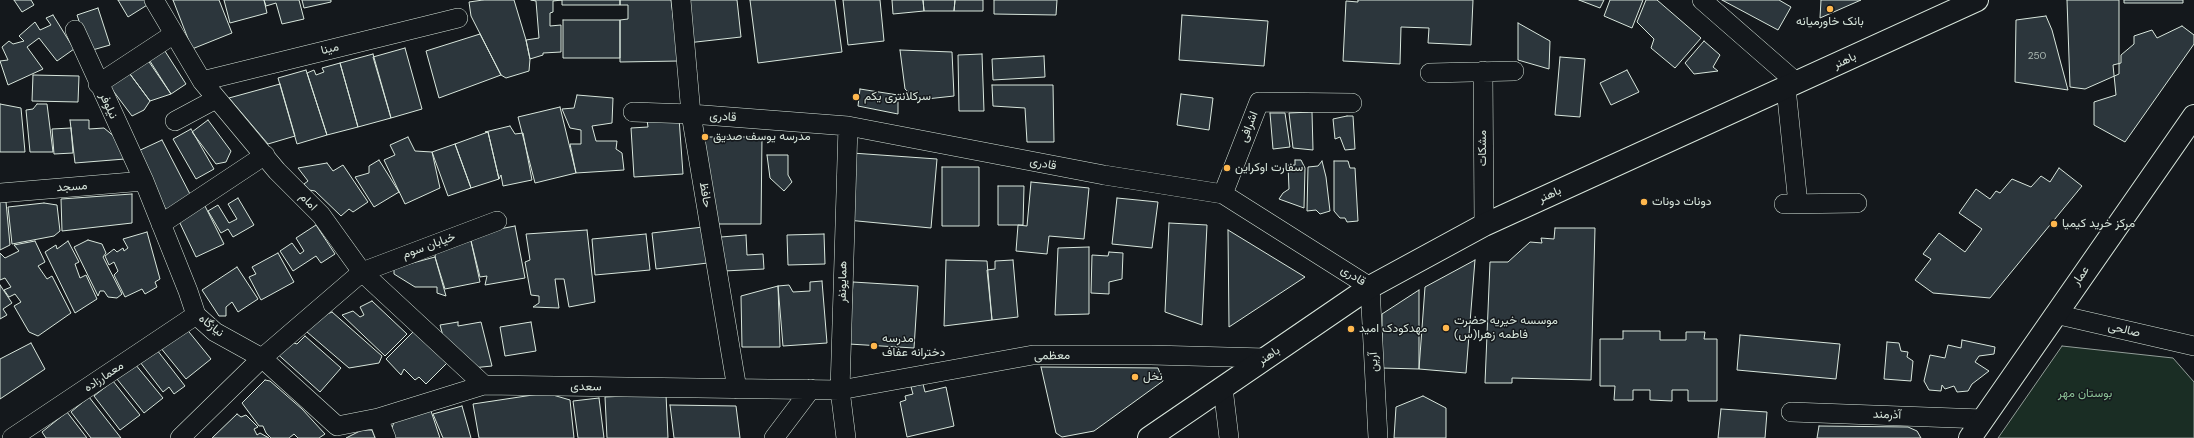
<!DOCTYPE html>
<meta charset="utf-8">
<style>
body{margin:0}
canvas{display:block;background:#14181c}
</style>
<canvas width="2194" height="438"></canvas>
<script>
const context = document.querySelector('canvas').getContext('2d');
context.lineJoin = 'round';
function fill(path, color) { context.fillStyle = color; context.fill(path, 'evenodd'); }
const toPath = rows => new Path2D(rows.map(r => 'M' + r).join(''));
function trace(path, color, width, dash) { context.strokeStyle = color; context.lineWidth = width; context.lineCap = dash ? 'butt' : 'round'; context.setLineDash(dash || []); context.stroke(path); }
function drawText(font, color, halo, rows, align = 'center') {
  context.font = font + ' "DM Sans",Vazirmatn,sans-serif'; context.lineWidth = 3; context.setLineDash([]); context.textBaseline = 'middle'; context.strokeStyle = halo; context.fillStyle = color; for (const [text, x, y, turn = 0] of rows) {
    context.save(); context.translate(x, y); context.rotate((+turn || 0) * Math.PI / 180); context.textAlign = isNaN(turn) ? turn : align; if (halo) context.strokeText(text, 0, 0); context.fillText(text, 0, 0); context.restore();
  }
}
const green = toPath([
 [2062,346,2173,358,2194,382,2194,438,1998,438,2062,346]
]);
fill(green, '#1a2d24');
trace(green, '#939e99', 1);
const building = toPath([
 [14,0,31,0,34,5,22,12,14,0],
 [118,0,151,0,152,2,128,17,118,0],
 [173,0,219,0,232,33,192,49,173,0],
 [224,0,264,0,267,13,230,23,224,0],
 [264,0,299,0,304,19,282,24,276,3,266,6,264,0],
 [302,0,331,0,331,2,304,8,302,0],
 [483,0,514,0,526,40,530,59,529,71,506,78,501,75,471,16,469,2,483,0],
 [531,0,562,0,553,1,553,12,550,13,550,26,561,25,561,52,543,53,543,55,530,59,526,40,539,38,536,1,531,0],
 [620,0,671,0,679,61,620,62,620,20,628,19,628,5,620,5,620,0],
 [620,0,620,5,562,5,562,0,620,0],
 [683,0,737,0,741,37,687,43,683,0],
 [750,0,835,0,842,52,758,63,750,0],
 [843,0,880,0,884,41,848,45,843,0],
 [892,0,923,0,924,11,893,14,892,0],
 [923,0,955,0,954,11,924,11,923,0],
 [955,0,983,0,983,11,954,11,955,0],
 [994,0,1057,0,1056,15,994,14,994,0],
 [1358,0,1473,0,1471,45,1428,43,1429,28,1401,27,1400,64,1343,61,1346,1,1358,2,1358,0],
 [1579,0,1604,0,1600,8,1579,0],
 [1610,0,1643,0,1632,28,1604,16,1610,0],
 [1646,0,1657,0,1701,38,1675,68,1651,48,1654,39,1637,22,1646,0],
 [1722,0,1779,0,1791,7,1778,30,1722,0],
 [1821,0,1861,0,1820,18,1821,0],
 [2067,0,2119,0,2119,74,2085,89,2070,87,2067,0],
 [2124,0,2183,0,2183,3,2124,3,2124,0],
 [98,8,110,45,89,51,77,15,98,8],
 [53,15,74,49,57,61,39,38,27,47,43,69,8,85,0,61,8,60,2,47,9,41,13,44,24,41,19,36,35,22,40,30,51,25,46,18,53,15],
 [1182,15,1268,21,1264,66,1179,60,1182,15],
 [2046,16,2052,30,2068,90,2015,82,2016,20,2046,16],
 [563,20,620,20,620,58,563,58,563,20],
 [1518,23,1550,41,1549,69,1518,60,1518,23],
 [2182,26,2194,35,2194,44,2125,142,2094,125,2094,102,2116,95,2113,65,2121,63,2121,55,2134,44,2134,36,2152,30,2157,38,2182,26],
 [480,34,501,75,439,98,426,51,480,34],
 [1704,41,1720,55,1713,67,1718,71,1694,74,1685,63,1704,41],
 [163,48,186,84,171,94,148,58,163,48],
 [405,48,422,109,391,118,373,57,405,48],
 [900,50,952,52,954,96,917,100,905,89,900,50],
 [373,54,391,118,358,127,340,63,373,54],
 [982,54,984,111,959,111,958,55,982,54],
 [145,56,171,94,150,101,127,70,145,56],
 [1044,56,1045,77,993,80,992,59,1044,56],
 [1560,57,1585,59,1580,117,1555,115,1560,57],
 [340,63,358,127,327,135,307,73,314,70,316,75,324,72,322,68,340,63],
 [127,70,150,101,144,110,132,116,108,84,127,70],
 [306,70,327,135,297,144,278,78,306,70],
 [1627,70,1639,92,1611,105,1600,83,1627,70],
 [33,75,79,76,78,102,32,101,33,75],
 [280,84,295,136,268,144,229,98,280,84],
 [992,85,1053,85,1054,142,1027,142,1025,108,993,106,992,85],
 [860,89,898,95,898,114,858,106,860,89],
 [1181,94,1213,98,1209,130,1177,125,1181,94],
 [577,95,613,98,612,123,592,126,596,141,617,141,616,149,622,153,624,170,576,173,570,144,581,144,581,130,570,128,562,109,574,108,577,95],
 [0,104,21,108,25,152,0,152,0,104],
 [37,104,47,104,53,152,30,152,26,110,33,109,37,104],
 [560,107,576,173,535,183,518,117,560,107],
 [1312,112,1313,150,1293,148,1289,113,1312,112],
 [1270,113,1285,113,1290,147,1273,149,1270,113],
 [1347,116,1353,116,1355,149,1345,150,1340,137,1335,139,1333,119,1347,116],
 [679,118,683,174,634,177,631,128,648,127,647,120,679,118],
 [70,120,89,120,89,129,104,128,116,138,125,159,75,163,70,120],
 [208,120,231,151,226,162,216,164,192,132,208,120],
 [510,126,515,134,523,133,532,180,503,186,501,175,499,179,488,132,485,132,510,126],
 [71,128,73,153,54,154,52,129,71,128],
 [191,129,214,169,196,179,173,139,191,129],
 [488,132,499,179,471,188,455,144,488,132],
 [408,137,415,151,432,152,440,188,405,204,384,160,395,155,390,145,408,137],
 [705,137,762,137,761,224,713,224,700,144,705,137],
 [162,140,191,196,166,210,136,152,162,140],
 [455,144,471,188,448,196,432,152,455,144],
 [852,153,937,159,931,228,847,220,852,153],
 [767,155,788,155,788,175,792,182,784,191,770,178,767,155],
 [379,160,399,192,374,207,355,177,369,173,369,166,379,160],
 [1295,160,1301,160,1305,168,1304,208,1279,199,1283,193,1289,189,1288,165,1295,165,1295,160],
 [1322,161,1326,177,1330,211,1320,214,1316,210,1307,211,1308,167,1318,166,1322,161],
 [1334,161,1348,161,1350,168,1355,168,1358,221,1347,222,1345,218,1340,218,1334,211,1334,161],
 [327,163,333,171,343,165,368,202,353,212,349,209,341,216,315,191,309,190,304,184,308,181,298,168,327,163],
 [942,167,979,167,979,226,942,226,942,167],
 [2059,168,2082,186,1990,298,1933,293,1915,280,1931,259,1923,254,1939,233,1965,252,1982,229,1959,213,1976,189,1990,199,1996,191,2000,193,2012,179,2031,187,2041,176,2050,182,2059,168],
 [1031,182,1089,188,1084,239,1049,236,1047,254,1016,251,1018,225,1027,226,1031,182],
 [998,186,1024,186,1023,225,998,225,998,186],
 [132,194,132,223,62,231,61,199,132,194],
 [238,198,254,225,233,237,228,229,221,233,208,211,218,205,229,223,237,219,228,204,238,198],
 [1117,198,1158,202,1152,248,1112,244,1117,198],
 [0,202,6,202,10,245,0,250,0,202],
 [44,203,57,205,60,231,54,236,12,244,8,207,44,203],
 [205,206,224,244,196,257,178,219,205,206],
 [1169,223,1207,225,1202,325,1165,312,1169,223],
 [316,225,335,254,321,263,316,256,293,271,280,251,292,243,300,254,304,251,296,238,316,225],
 [515,226,525,278,485,285,487,276,480,277,471,241,473,234,515,226],
 [703,227,708,263,656,269,652,233,703,227],
 [1555,228,1595,228,1591,380,1512,378,1512,383,1485,383,1490,262,1508,262,1530,242,1542,243,1541,238,1554,239,1555,228],
 [587,230,595,302,569,307,564,279,555,279,559,308,533,307,539,303,539,296,531,295,525,262,530,260,526,234,587,230],
 [1228,230,1305,277,1229,327,1228,230],
 [147,232,160,279,155,282,157,287,145,294,142,289,125,297,114,275,118,271,114,262,109,265,105,256,114,249,117,252,123,248,124,251,128,248,123,239,147,232],
 [646,234,650,270,595,275,592,239,646,234],
 [824,234,825,264,788,265,787,235,824,234],
 [746,235,747,255,763,254,764,269,724,271,721,237,746,235],
 [88,240,102,244,106,253,103,257,122,294,117,298,108,297,104,291,100,291,98,296,74,247,88,240],
 [35,241,45,262,38,266,47,279,52,276,71,313,38,336,29,332,14,306,21,302,15,294,9,297,4,290,11,287,5,278,0,280,0,253,5,258,19,251,14,245,35,241],
 [68,241,79,262,75,264,80,278,86,275,97,299,75,313,45,252,56,245,57,249,68,241],
 [471,241,480,282,445,289,435,257,436,249,471,241],
 [1089,247,1089,314,1055,315,1058,248,1089,247],
 [1109,252,1123,253,1122,279,1109,282,1109,294,1091,293,1092,255,1108,256,1109,252],
 [278,253,294,282,261,300,249,277,256,274,252,267,278,253],
 [435,257,446,296,437,293,437,287,415,287,394,274,394,268,435,257],
 [946,260,987,261,992,320,944,326,946,260],
 [1013,260,1018,317,992,320,987,270,995,269,995,261,1013,260],
 [1475,260,1466,373,1419,369,1425,287,1475,260],
 [237,267,258,299,238,312,232,302,226,307,226,316,219,316,202,290,237,267],
 [822,281,827,343,783,346,778,286,789,285,793,292,810,291,810,282,822,281],
 [853,282,918,286,914,348,849,344,853,282],
 [0,285,12,303,3,309,7,315,0,319,0,285],
 [778,286,780,347,742,347,741,296,778,286],
 [1419,290,1419,369,1382,368,1382,314,1419,290],
 [372,301,407,334,385,356,342,315,353,311,360,317,364,315,360,307,372,301],
 [332,312,382,356,379,363,349,368,300,326,332,312],
 [458,322,458,326,481,322,492,366,472,368,443,336,440,325,458,322],
 [531,322,536,351,505,356,500,327,531,322],
 [185,327,211,359,186,379,160,347,185,327],
 [415,330,447,363,426,384,419,377,415,380,404,369,401,375,386,359,415,330],
 [1623,331,1660,331,1660,340,1686,340,1686,332,1705,332,1704,339,1717,339,1717,401,1688,401,1688,390,1672,390,1672,401,1650,400,1650,390,1633,390,1633,400,1614,400,1615,386,1600,386,1600,339,1623,339,1623,331],
 [1740,335,1840,344,1836,379,1737,370,1740,335],
 [305,336,341,368,320,392,273,350,291,342,297,344,305,336],
 [1962,340,1995,347,1994,354,1979,356,1975,362,1989,371,1972,384,1968,391,1957,392,1954,386,1945,389,1942,385,1941,391,1929,390,1924,381,1930,355,1945,358,1948,345,1961,348,1962,340],
 [1887,342,1899,343,1901,351,1908,352,1907,357,1913,361,1911,381,1884,379,1887,342],
 [31,343,45,369,0,399,0,359,31,343],
 [157,350,185,386,174,394,169,387,163,392,140,362,157,350],
 [135,364,163,398,144,413,117,379,135,364],
 [1041,367,1158,368,1163,381,1094,431,1062,437,1056,433,1041,367],
 [265,380,270,381,302,409,325,434,319,438,298,438,294,434,289,438,271,438,266,433,263,426,259,426,242,403,265,380],
 [113,381,140,415,120,430,94,396,113,381],
 [923,384,925,392,946,387,954,426,907,437,900,402,906,400,905,396,913,394,911,387,923,384],
 [546,393,570,400,574,438,479,438,473,404,546,393],
 [666,394,668,438,607,438,605,397,666,394],
 [1423,396,1446,408,1446,438,1394,438,1396,407,1423,396],
 [89,397,121,438,91,438,71,412,89,397],
 [599,398,604,438,578,438,573,401,599,398],
 [670,405,736,406,740,438,674,438,670,405],
 [462,406,471,438,443,438,433,414,462,406],
 [430,408,440,438,394,438,391,430,395,420,430,408],
 [1721,409,1767,412,1765,438,1718,438,1721,409],
 [67,412,87,438,46,438,42,432,67,412],
 [237,414,241,417,246,415,258,427,254,429,257,435,260,433,269,438,212,438,237,414],
 [1819,426,1908,427,1917,431,1921,438,1817,438,1819,426],
 [362,430,372,430,375,438,346,438,362,430]
]);
fill(building, '#2c363c');
trace(building, '#d8e6dc', 1);
const minor = toPath([
 [154,0,202,81,277,171,321,215,362,272,484,385],
 [681,0,691,114,737,389],
 [1702,0,1797,83],
 [75,30,144,181,188,291,196,315,215,332,262,358,337,426,378,418,484,385,840,390,1033,355,1151,355,1266,358],
 [1483,71,1484,225],
 [1430,73,1514,71],
 [202,81,458,18],
 [98,84,174,34],
 [1786,88,1798,204],
 [633,112,691,114,848,126,1104,175,1223,194,1370,287,1378,438],
 [175,121,216,99],
 [0,193,144,181],
 [1223,194,1259,102,1352,103],
 [1784,204,1857,203],
 [161,224,265,155],
 [2055,314,2194,346],
 [1223,388,1229,438],
 [1791,412,1983,419],
 [378,418,386,438],
 [12,438,196,315],
 [180,438,262,358,362,272,497,221],
 [774,438,811,389],
 [846,438,840,390,848,126]
]);
const major = toPath([
 [1149,438,1370,287,1484,225,1977,0],
 [1970,438,2194,116]
]);
trace(minor, '#d8e6dc', 20);
trace(major, '#d8e6dc', 24);
trace(minor, '#14181c', 19);
trace(major, '#14181c', 22);
for (const [x, y, r, color] of [
 [1830,9,4,"#ffb74d"],
 [856,97,4,"#ffb74d"],
 [705,137,4,"#ffb74d"],
 [1227,168,4,"#ffb74d"],
 [1644,202,4,"#ffb74d"],
 [2054,224,4,"#ffb74d"],
 [1446,328,4,"#ffb74d"],
 [1351,329,4,"#ffb74d"],
 [874,346,4,"#ffb74d"],
 [1135,377,4,"#ffb74d"]
]) { const dot = new Path2D(); dot.arc(x, y, r, 0, 2 * Math.PI); context.fillStyle = color; context.fill(dot); trace(dot, '#14181c', 1.5); }
drawText('10px', '#adbab4', null, [
 ["250",2037,56]
]);
drawText('12px', '#d8e6dc', '#14181c', [
 ["بانک خاورمیانه",1830,22,"center"],
 ["سرکلانتری یکم",864,97],
 ["مدرسه یوسف صدیق",713,137],
 ["سفارت اوکراین",1235,168],
 ["دونات دونات",1652,202],
 ["مرکز خرید کیمیا",2062,224],
 ["موسسه خیریه حضرت",1454,321],
 ["فاطمه زهرا(س)",1454,335],
 ["مهدکودک امید",1359,329],
 ["مدرسه",882,339],
 ["دخترانه عفاف",882,353],
 ["نخل",1143,377]
], 'left');
drawText('12px', '#d8e6dc', '#14181c', [
 ["مینا",330,49,-14],
 ["باهنر",1845,61,-25],
 ["نیلوفر",108,106,65],
 ["قادری",723,117,4],
 ["اشرافی",1249,127,-69],
 ["مشکات",1483,148,-90],
 ["قادری",1043,164,11],
 ["مسجد",72,187,-4],
 ["حافظ",705,195,80],
 ["باهنر",1550,195,-24],
 ["امام",308,202,46],
 ["خیابان سوم",429,246,-20],
 ["قادری",1353,276,32],
 ["عمار",2081,276,-55],
 ["همایونفر",843,282,-89],
 ["نیازگاه",211,326,38],
 ["صالحی",2124,330,13],
 ["معظمی",1052,356,-1],
 ["باهنر",1269,356,-34],
 ["آرین",1374,362,-93],
 ["معمارزاده",104,377,-34],
 ["سعدی",586,387,1],
 ["آذرمند",1887,415,2]
]);
drawText('12px', '#8ac095', '#14181c', [
 ["بوستان مهر",2085,394]
]);
</script>
